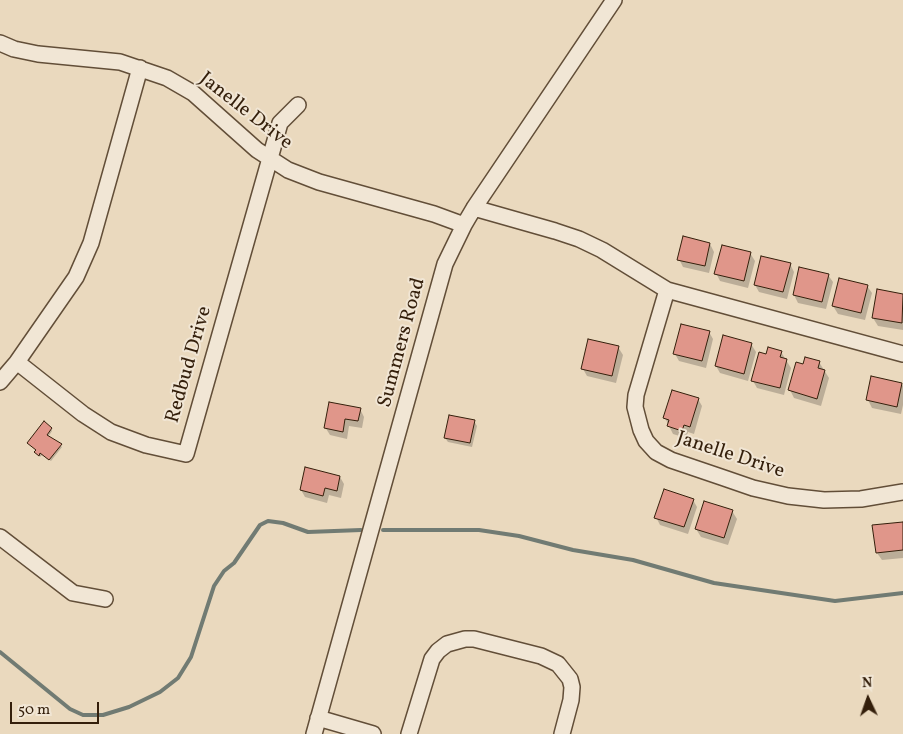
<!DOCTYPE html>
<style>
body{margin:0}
#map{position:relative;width:903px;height:734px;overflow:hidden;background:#ead9be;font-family:Vollkorn,serif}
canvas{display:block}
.north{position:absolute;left:843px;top:674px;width:50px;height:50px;-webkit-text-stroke:4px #f1e6d5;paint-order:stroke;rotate:357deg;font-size:14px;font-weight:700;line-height:20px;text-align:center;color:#341f0b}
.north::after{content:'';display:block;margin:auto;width:18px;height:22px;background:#341f0b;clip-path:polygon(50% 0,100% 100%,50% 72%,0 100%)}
.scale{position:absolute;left:10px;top:702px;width:89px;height:22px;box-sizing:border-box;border:2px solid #341f0b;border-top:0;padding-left:6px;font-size:15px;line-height:18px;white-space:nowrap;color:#341f0b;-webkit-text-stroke:4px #f1e6d5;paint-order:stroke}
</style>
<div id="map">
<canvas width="903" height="734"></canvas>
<div class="north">N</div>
<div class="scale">50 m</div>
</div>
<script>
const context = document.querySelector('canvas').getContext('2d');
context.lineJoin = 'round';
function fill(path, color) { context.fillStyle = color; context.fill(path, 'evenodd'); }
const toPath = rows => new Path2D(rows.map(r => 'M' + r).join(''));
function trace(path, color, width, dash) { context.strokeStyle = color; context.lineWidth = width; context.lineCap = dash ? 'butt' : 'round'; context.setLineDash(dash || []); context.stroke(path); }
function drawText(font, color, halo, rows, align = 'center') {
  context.font = font + ' Vollkorn,serif'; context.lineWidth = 4; context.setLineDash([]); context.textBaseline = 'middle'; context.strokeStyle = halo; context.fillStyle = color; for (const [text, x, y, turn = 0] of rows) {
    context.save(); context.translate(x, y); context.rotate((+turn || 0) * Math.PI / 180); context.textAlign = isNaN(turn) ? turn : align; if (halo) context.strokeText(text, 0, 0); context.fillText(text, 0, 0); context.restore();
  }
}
fill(toPath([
 [710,244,714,252,709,273,683,267,679,259],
 [750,253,755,261,748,288,720,281,716,273],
 [790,264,794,272,787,299,759,292,755,285],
 [828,275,833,282,826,309,798,303,794,295],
 [867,286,872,293,865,320,838,314,833,306],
 [878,291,903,295,903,330,878,326,873,318],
 [709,332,713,339,706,368,679,361,675,354],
 [751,344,756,352,748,381,720,373,716,366],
 [618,347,623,355,616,383,587,376,583,369],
 [781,352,791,368,784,395,757,388,753,381],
 [819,362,829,378,821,406,794,398,790,390,804,365],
 [902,384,903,386,903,405,901,414,872,408,868,400],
 [698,399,702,406,694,434,688,432,686,438,673,434,665,418],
 [360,409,364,417,362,428,349,426,347,439,330,435,325,427],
 [474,421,477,426,472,447,448,442,445,438],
 [51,429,52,431,48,437,62,447,51,461,42,455,40,457,37,454,37,451,30,445],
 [340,477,344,484,341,498,329,495,327,503,305,497,301,490],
 [693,500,697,507,688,534,660,525,656,517],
 [732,511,737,519,728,545,701,537,696,529],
 [903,523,903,558,882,560,877,553]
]), '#0003');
trace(toPath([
 [383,530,479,530,519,536,573,550,633,560,714,583,835,601,903,593],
 [0,652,70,709,83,715,103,715,129,707,160,692,178,678,191,657,214,586,224,571,234,563,260,525,268,521,283,523,308,532,361,530]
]), '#717b73', 4);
const building = toPath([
 [683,236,710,243,705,266,677,260,683,236],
 [722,245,751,252,744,281,714,274,722,245],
 [761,256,791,263,783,292,754,285,761,256],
 [799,267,829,274,822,302,793,295,799,267],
 [839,278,868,285,861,313,832,306,839,278],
 [877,289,903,294,902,323,872,318,877,289],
 [681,324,710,331,702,361,673,354,681,324],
 [723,335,752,343,744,374,715,366,723,335],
 [588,339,619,346,612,376,581,369,588,339],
 [768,347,782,351,780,357,787,359,780,388,751,381,759,352,766,354,768,347],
 [805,357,820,361,818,368,825,370,817,399,788,390,796,362,803,364,805,357],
 [871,376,902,383,897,407,866,400,871,376],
 [672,390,699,398,690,427,684,425,682,431,667,426,669,420,663,418,672,390],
 [329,402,361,408,358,421,345,419,343,432,324,428,329,402],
 [449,415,475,420,470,443,444,438,449,415],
 [44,421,52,428,47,435,62,444,49,460,40,453,39,456,34,452,36,450,27,443,44,421],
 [305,467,340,476,337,491,325,488,323,496,300,490,305,467],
 [664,489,694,499,684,527,654,518,664,489],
 [704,501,733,510,724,538,695,529,704,501],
 [903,522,903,550,876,553,872,525,903,522]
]);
fill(building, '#e0968a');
trace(building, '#341f0b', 1);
const minor = toPath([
 [0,43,14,49,38,54,120,62,167,78,193,93,257,150,288,170,319,182,434,214,464,225],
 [474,208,555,231,579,239,602,250,667,290,903,354],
 [667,290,636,395,635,407,641,430,646,441,656,452,671,460,724,478,753,488,788,496,824,500,861,499,903,492],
 [17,362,83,414,111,432,146,445,186,454,280,123,298,105],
 [0,382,17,362,76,277,91,243,140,68],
 [0,537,73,593,105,599],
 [318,718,373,734],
 [314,734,445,264,464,225,474,208,614,0],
 [409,734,432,659,438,651,447,644,465,639,474,639,541,656,558,664,570,679,572,687,571,700,562,734]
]);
trace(minor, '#624e38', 18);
trace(minor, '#f1e6d5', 15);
drawText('20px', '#341f0b', '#f1e6d5', [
 ["Janelle Drive",245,112,38],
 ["Summers Road",403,343,-75],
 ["Redbud Drive",190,365,-74],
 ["Janelle Drive",730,456,18]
]);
</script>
